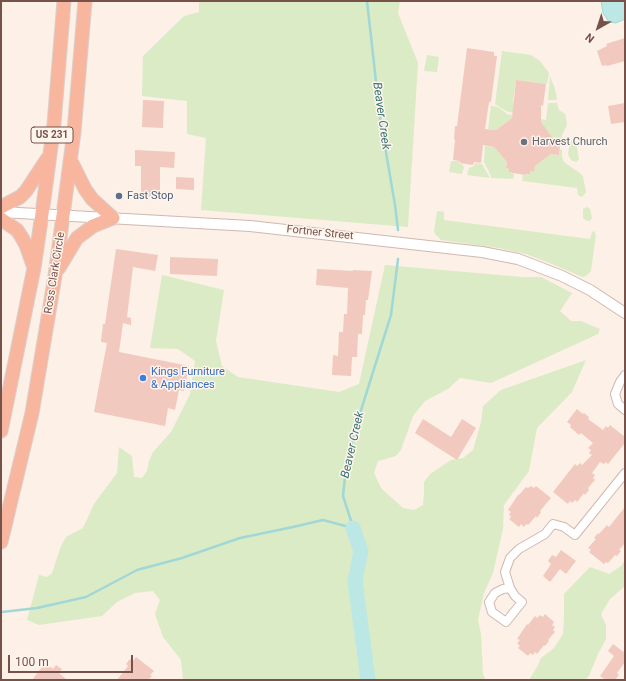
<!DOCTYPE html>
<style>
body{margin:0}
#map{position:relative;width:626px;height:681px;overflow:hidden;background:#fcf0e7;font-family:Roboto,sans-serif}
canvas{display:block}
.frame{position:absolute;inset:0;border:2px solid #77524b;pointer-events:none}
.north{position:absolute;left:578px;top:8px;width:40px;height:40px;-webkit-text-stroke:3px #fff5ed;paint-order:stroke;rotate:219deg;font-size:11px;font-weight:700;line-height:16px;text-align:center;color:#77524b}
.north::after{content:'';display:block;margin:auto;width:14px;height:18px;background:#77524b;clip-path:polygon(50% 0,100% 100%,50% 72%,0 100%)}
.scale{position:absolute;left:8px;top:655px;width:125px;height:18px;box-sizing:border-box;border:2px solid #77524b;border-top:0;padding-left:5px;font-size:12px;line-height:14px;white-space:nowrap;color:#77524b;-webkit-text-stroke:3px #fff5ed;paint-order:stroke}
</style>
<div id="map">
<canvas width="626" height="681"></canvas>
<div class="frame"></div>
<div class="north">N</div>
<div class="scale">100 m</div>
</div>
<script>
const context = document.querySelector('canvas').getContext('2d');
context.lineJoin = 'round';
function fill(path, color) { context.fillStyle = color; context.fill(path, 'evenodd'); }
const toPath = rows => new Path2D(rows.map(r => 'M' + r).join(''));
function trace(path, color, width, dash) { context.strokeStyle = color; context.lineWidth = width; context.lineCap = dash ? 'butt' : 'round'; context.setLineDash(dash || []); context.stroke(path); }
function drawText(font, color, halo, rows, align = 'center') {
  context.font = font + ' Roboto,sans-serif'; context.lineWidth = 3; context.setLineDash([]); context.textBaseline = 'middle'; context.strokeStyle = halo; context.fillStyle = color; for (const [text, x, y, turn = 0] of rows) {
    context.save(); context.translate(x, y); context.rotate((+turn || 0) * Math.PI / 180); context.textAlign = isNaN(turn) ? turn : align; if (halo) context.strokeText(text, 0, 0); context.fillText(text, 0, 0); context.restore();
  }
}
fill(toPath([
 [199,1,400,1,398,13,418,63,408,227,201,210,206,138,187,134,187,101,142,96,143,56,184,16,199,12],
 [502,51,531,55,540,61,549,73,547,84,516,80,513,102,526,103,513,113,506,111,495,104],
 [427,55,439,57,437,72,424,71],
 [550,76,555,89,557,99,556,100,548,100],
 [548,103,557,103,559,110,565,114,566,118,567,125,562,135,561,144,561,139,553,138,541,122,541,119,546,120],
 [491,106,498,107,507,114,513,115,512,118,496,130,488,129],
 [572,140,576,142,579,159,576,162,571,160,568,154,570,143],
 [485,146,494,147,507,162,506,168,509,169,512,173,514,174,513,179,491,178,491,176,484,162],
 [560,149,562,150,562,157,564,162,581,174,583,177,586,192,582,197,578,195,577,188,522,181,523,175,530,174,530,171,534,172,535,166,551,154,559,155],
 [451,161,460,161,459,164,462,164,464,167,462,174,449,172],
 [475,163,482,164,490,178,467,175,469,168,474,166],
 [587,207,590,209,592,218,590,221,585,220,583,218,583,209],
 [438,211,444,212,444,220,590,239,592,232,594,231,596,235,591,271,586,276,582,277,557,266,526,254,499,248,441,240,435,234,434,231,437,212],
 [385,265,522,277,541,277,572,293,560,311,571,321,581,321,600,329,598,334,491,383,460,378,448,389,425,401,413,416,401,450,396,456,378,461,374,473,381,488,403,508,414,510,423,505,424,493,424,482,430,474,451,460,463,458,473,450,481,422,483,406,501,390,586,360,572,392,537,428,529,471,504,505,503,529,493,573,484,593,478,620,481,634,483,674,486,680,183,680,181,660,163,637,155,614,160,600,153,591,135,593,117,602,102,616,39,625,27,620,39,575,47,577,52,573,61,546,66,537,83,528,94,504,117,473,119,447,132,456,134,477,142,478,147,471,149,461,153,452,171,432,190,394,195,361,178,349,150,348,162,275,224,290,216,341,222,366,238,377,339,392,359,384],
 [625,560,625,586,610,599,601,614,606,625,606,639,598,654,589,676,585,680,529,680,537,667,541,658,554,648,563,634,564,616,564,594,590,567,609,574,621,566]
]), '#dbebc5');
const water = toPath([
 [601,1,625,1,625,19,616,23,609,22,603,13,601,1]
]);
fill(water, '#bbe7e5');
trace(water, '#a1d8d7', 1);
trace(toPath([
 [367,1,380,117,395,205,398,230],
 [353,527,343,496,346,468,356,426,391,315,398,259],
 [2,612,37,608,86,597,137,570,182,558,240,538,293,527,323,520,353,528]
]), '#a1d8d7', 2.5);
trace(toPath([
 [353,528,361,551,355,581,368,680]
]), '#bbe7e5', 15);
fill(toPath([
 [625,38,625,61,607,66,606,65,602,66,597,51,607,46,606,44],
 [467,48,494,52,494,56,497,56,491,102,489,102,485,129,496,130,512,118,516,80,546,84,543,106,541,105,541,122,553,138,561,139,559,155,551,154,535,166,534,172,530,171,530,174,526,174,526,175,512,173,512,172,509,172,509,169,506,168,507,162,494,147,483,145,481,163,474,162,473,165,460,163,460,161,453,160,455,140,454,139,455,126,457,126],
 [143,100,164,101,163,128,142,127],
 [625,103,625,122,611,124,608,106],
 [135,150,175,152,174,168,160,167,160,197,141,196,141,166,135,166],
 [176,177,194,178,194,190,176,189],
 [116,249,158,255,155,271,133,267,127,317,131,318,131,325,123,323,119,352,189,366,184,391,179,390,175,410,168,408,165,426,94,412,107,343,101,342,103,324,105,324],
 [170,257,218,259,217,276,170,274],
 [317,269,353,271,353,270,372,271,368,300,366,300,365,315,363,315,362,334,358,334,357,357,352,357,351,376,332,375,333,355,338,356,339,332,343,332,344,314,347,314,348,288,316,285],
 [577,409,583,414,584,413,589,417,588,419,603,430,606,426,608,428,610,425,625,437,625,443,608,464,606,462,604,464,600,462,592,473,595,475,593,478,595,480,588,488,589,490,585,495,584,493,577,502,575,500,572,503,570,501,568,504,553,492,575,464,577,466,580,463,582,465,592,455,589,453,591,450,588,448,593,443,581,433,579,435,570,427,571,425,567,422],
 [423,419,451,437,462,419,476,428,457,460,415,433],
 [531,486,534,488,536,486,551,498,540,511,541,512,537,518,536,516,528,525,526,524,524,527,521,524,519,527,509,519,511,517,509,514,511,512,508,510,518,495,519,495,526,487,528,488],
 [625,507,625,543,619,550,621,551,617,556,615,555,608,563,606,562,604,564,589,552,591,550,588,548,596,539,594,538,598,533,599,534,607,525,609,527],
 [561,550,576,561,566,574,560,569,550,582,543,576,551,564,548,561,552,555,556,557],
 [545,614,554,622,552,625,555,627,553,630,555,632,548,640,549,641,545,646,544,645,537,654,535,652,533,655,530,653,528,656,518,648,520,646,517,643,520,640,517,639,527,624,528,625,535,616,537,618,540,615,543,617],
 [613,644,625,653,625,662,617,673,619,675,615,680,606,680,600,676,614,656,608,651],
 [136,657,154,671,150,675,152,676,148,680,117,680,128,666,126,664,130,659,133,661],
 [45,663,53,669,56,665,62,669,59,673,67,680,32,680]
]), '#f2c9be');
const minor = toPath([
 [625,375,620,382,615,394,618,404,625,410],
 [510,588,503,589,495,593,489,602,492,612,506,622,522,602,515,596,510,588,505,572,510,558,519,549,545,534,553,524,564,527,575,535,625,473]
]);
const tertiary = toPath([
 [1,212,250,226,482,252,518,259,562,276,590,290,625,313]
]);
const trunk = toPath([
 [1,207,20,197,26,191,47,159],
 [1,219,17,230,21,236,26,245,33,265],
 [59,268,77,238,93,226,113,218,92,199,85,189,71,161],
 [1,431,34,268,42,214,54,124,64,1],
 [1,542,32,413,55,276,74,132,85,1]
]);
trace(minor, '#d1b8af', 10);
trace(tertiary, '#d1b8af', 12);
trace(trunk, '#d9cfcd', 15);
trace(minor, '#fff', 8);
trace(tertiary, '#fff', 10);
trace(trunk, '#f9b69f', 13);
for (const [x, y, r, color] of [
 [524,142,4,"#6b7280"],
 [119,196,4,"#5c6f8a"],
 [143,378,4,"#3f7fe0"]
]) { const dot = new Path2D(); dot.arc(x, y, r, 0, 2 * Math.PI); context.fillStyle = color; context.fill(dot); trace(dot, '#fff5ed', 1.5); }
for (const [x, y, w] of [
 [52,135,42]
]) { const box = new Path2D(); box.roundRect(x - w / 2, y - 8, w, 16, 3); context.fillStyle = '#fff5ed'; context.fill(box); trace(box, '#77524b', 1); }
drawText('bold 10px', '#77524b', null, [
 ["US 231",52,135]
]);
drawText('11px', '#5b616d', '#fff5ed', [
 ["Harvest Church",532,142]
], 'left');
drawText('11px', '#4e5e75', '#fff5ed', [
 ["Fast Stop",127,196]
], 'left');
drawText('11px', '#77524b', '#fff5ed', [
 ["Fortner Street",320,233,6],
 ["Ross Clark Circle",55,273,-81]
]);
drawText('11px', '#366cbe', '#fff5ed', [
 ["Kings Furniture",151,372],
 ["& Appliances",151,385]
], 'left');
drawText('italic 12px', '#3b7473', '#fff5ed', [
 ["Beaver Creek",381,116,82],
 ["Beaver Creek",353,445,-77]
]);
</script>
